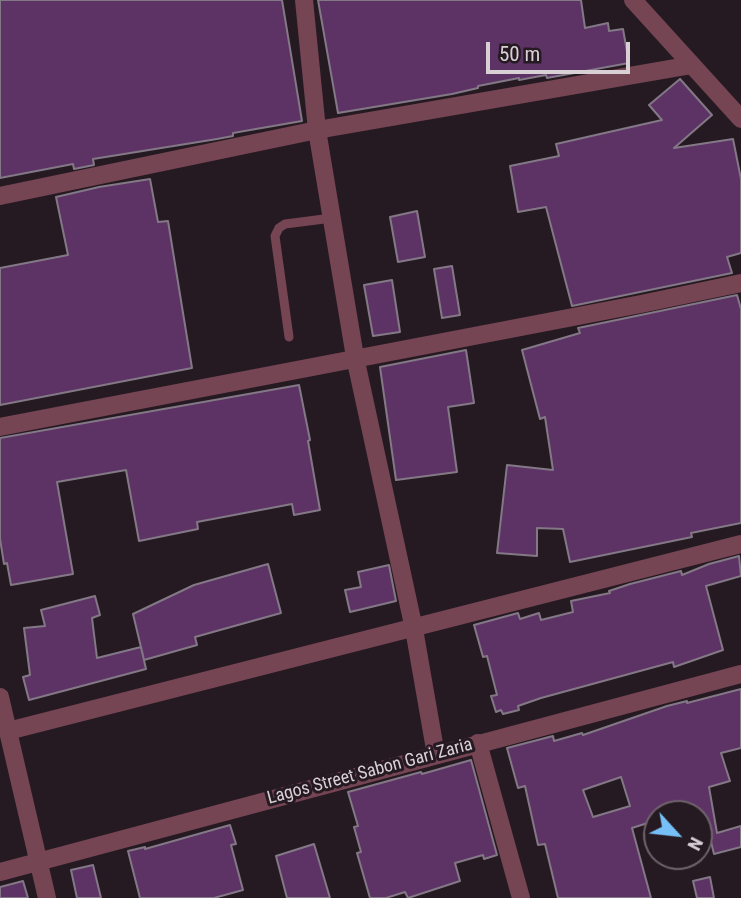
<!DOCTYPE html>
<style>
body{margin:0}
#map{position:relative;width:741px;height:898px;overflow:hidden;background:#261a22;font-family:"Roboto Condensed",sans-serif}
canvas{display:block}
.north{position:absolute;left:643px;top:800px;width:70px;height:70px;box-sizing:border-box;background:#261a22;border:2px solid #6e636a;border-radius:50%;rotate:117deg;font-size:19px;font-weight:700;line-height:28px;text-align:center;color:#d9d0d6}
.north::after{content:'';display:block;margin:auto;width:24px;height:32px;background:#77c0f7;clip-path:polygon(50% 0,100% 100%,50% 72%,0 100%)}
.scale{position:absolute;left:486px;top:42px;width:144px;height:32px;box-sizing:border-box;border:4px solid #d9d0d6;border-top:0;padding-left:9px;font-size:21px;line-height:24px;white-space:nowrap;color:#d9d0d6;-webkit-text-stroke:5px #261a22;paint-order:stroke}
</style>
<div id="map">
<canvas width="741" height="898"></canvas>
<div class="north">N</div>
<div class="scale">50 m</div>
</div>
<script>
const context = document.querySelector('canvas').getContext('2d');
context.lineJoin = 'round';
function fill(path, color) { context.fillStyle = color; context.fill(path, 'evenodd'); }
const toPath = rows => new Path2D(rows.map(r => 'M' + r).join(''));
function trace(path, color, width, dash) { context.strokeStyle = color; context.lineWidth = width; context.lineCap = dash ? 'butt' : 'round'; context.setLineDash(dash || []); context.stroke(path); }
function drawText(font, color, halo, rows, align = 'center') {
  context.font = font + ' "Roboto Condensed",sans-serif'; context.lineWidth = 6; context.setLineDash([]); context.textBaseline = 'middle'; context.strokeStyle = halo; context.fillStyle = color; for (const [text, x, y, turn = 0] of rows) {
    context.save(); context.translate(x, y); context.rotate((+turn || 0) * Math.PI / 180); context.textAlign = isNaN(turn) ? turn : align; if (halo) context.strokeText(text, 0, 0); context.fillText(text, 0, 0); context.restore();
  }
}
const building = toPath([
 [0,0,282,0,302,121,233,133,233,136,217,139,93,159,94,165,74,169,73,164,0,178,0,0],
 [318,0,581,0,585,28,608,23,609,31,623,29,629,63,547,78,546,75,519,80,519,78,478,86,478,88,452,94,338,113,318,0],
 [680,79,712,115,674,148,733,139,741,179,741,253,727,257,732,273,572,306,546,207,518,212,510,166,559,156,556,144,662,120,649,105,680,79],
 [150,179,158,222,168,221,192,368,0,405,0,268,68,255,56,197,99,187,150,179],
 [417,211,425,257,398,262,390,217,417,211],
 [452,266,460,315,442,318,434,269,452,266],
 [392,280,400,332,373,336,364,285,392,280],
 [737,295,741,309,741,523,691,533,692,537,570,562,563,529,537,528,537,556,497,553,507,465,553,470,545,417,540,419,522,350,580,333,578,328,737,295],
 [466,350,474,403,448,407,457,472,396,480,380,367,466,350],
 [299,385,310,440,308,441,320,510,294,515,292,504,197,522,198,529,139,541,126,470,57,482,73,574,11,585,7,563,4,564,0,539,0,438,299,385],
 [739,556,741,576,706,586,723,650,674,667,673,662,541,698,518,706,519,710,503,714,501,710,496,712,491,696,497,695,487,656,483,657,474,625,518,613,520,619,539,613,541,620,573,612,571,601,610,593,609,591,630,584,681,571,682,575,709,564,739,556],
 [268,564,281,613,195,637,197,645,144,660,133,614,194,585,268,564],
 [389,565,396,601,350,612,345,590,361,587,358,572,389,565],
 [95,596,100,615,92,618,97,658,141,647,146,669,29,700,23,677,30,675,24,628,45,626,41,610,95,596],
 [741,689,741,748,721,753,730,781,709,787,717,833,741,826,741,847,714,854,710,838,699,841,699,814,657,814,657,820,632,828,651,898,558,898,545,844,538,845,525,786,518,788,507,748,553,736,554,741,582,733,583,735,667,706,687,701,687,703,741,689],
 [621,777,630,806,593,817,583,790,621,777],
 [471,760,497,855,484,859,483,855,455,863,460,881,408,898,405,892,386,898,370,898,357,853,361,852,354,827,358,826,348,792,421,772,422,774,471,760],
 [230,825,236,844,231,845,243,890,214,898,140,898,128,851,145,847,145,849,230,825],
 [314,844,330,898,287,898,276,856,314,844],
 [93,865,101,898,77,898,71,870,93,865],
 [710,877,714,898,697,898,693,881,710,877],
 [23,881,28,898,0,898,0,887,23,881]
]);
fill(building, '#5d3366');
trace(building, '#837885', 2);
trace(toPath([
 [289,337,275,236,279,228,285,224,332,218]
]), '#754554', 9);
trace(toPath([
 [304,0,317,130,355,357,414,629,436,755],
 [0,196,317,130,692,65],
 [0,427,641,304,741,283],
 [0,697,47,898],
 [8,731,741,544],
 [478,743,521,898],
 [0,872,741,674]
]), '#754554', 18);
trace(toPath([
 [633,0,741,119]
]), '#754554', 18);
drawText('18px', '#d9d0d6', '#261a22', [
 ["Lagos Street Sabon Gari Zaria",370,772,-15]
]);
</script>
